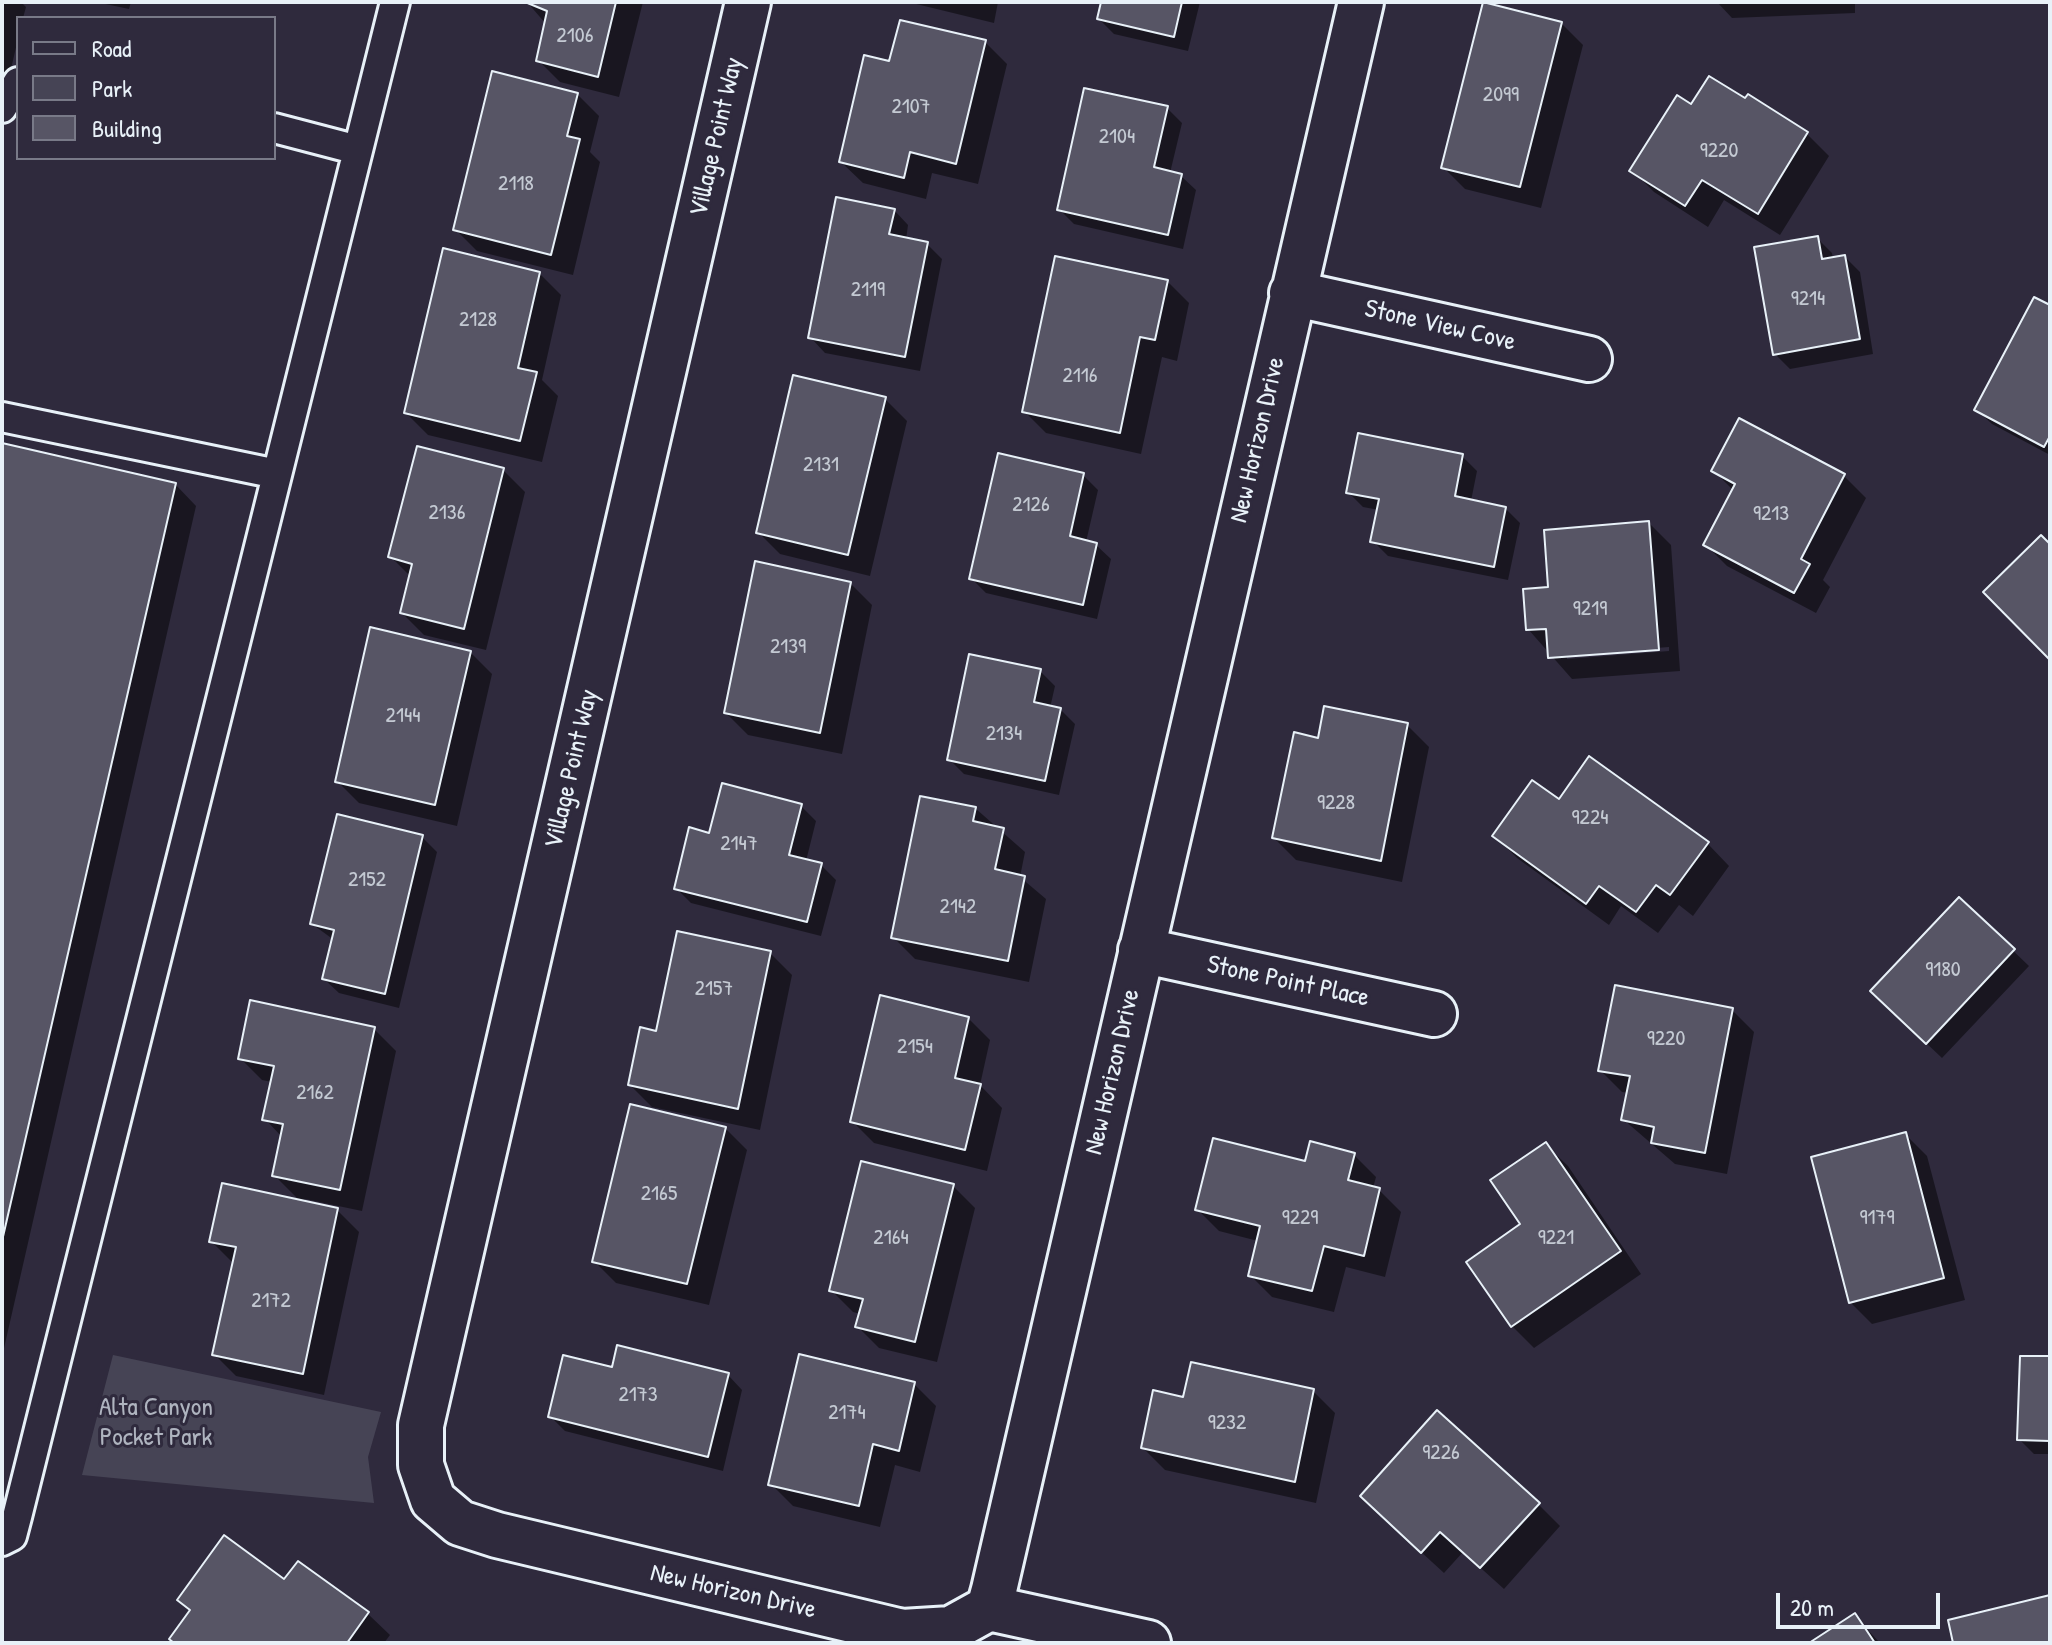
<!DOCTYPE html>
<style>
body{margin:0}
#map{position:relative;width:2052px;height:1645px;overflow:hidden;background:#2f2a3d;font-family:"Patrick Hand",sans-serif}
canvas{display:block}
.frame{position:absolute;inset:0;border:4px solid #e8f1f8;pointer-events:none}
.legend{position:absolute;left:16px;top:16px;width:260px;height:144px;box-sizing:border-box;background:#2f2a3d;border:2px solid #797a88;margin:0;padding:10px 14px;list-style:none;font-size:24px;color:#e8f1f8}
.legend li{display:flex;align-items:center;gap:16px;height:40px}
.legend b{width:40px;border:2px solid #797a88}
.scale{position:absolute;left:1776px;top:1593px;width:164px;height:36px;box-sizing:border-box;border:4px solid #e8f1f8;border-top:0;padding-left:10px;font-size:24px;line-height:28px;white-space:nowrap;color:#e8f1f8;-webkit-text-stroke:6px #2f2a3d;paint-order:stroke}
</style>
<div id="map">
<canvas width="2052" height="1645"></canvas>
<div class="frame"></div>
<ul class="legend">
<li><b style="height:10px;background:#2f2a3d"></b>Road</li>
<li><b style="height:22px;background:#464455"></b>Park</li>
<li><b style="height:22px;background:#575565"></b>Building</li>
</ul>
<div class="scale">20 m</div>
</div>
<script>
const context = document.querySelector('canvas').getContext('2d');
context.lineJoin = 'round';
function fill(path, color) { context.fillStyle = color; context.fill(path, 'evenodd'); }
const toPath = rows => new Path2D(rows.map(r => 'M' + r).join(''));
function trace(path, color, width, dash) { context.strokeStyle = color; context.lineWidth = width; context.lineCap = dash ? 'butt' : 'round'; context.setLineDash(dash || []); context.stroke(path); }
function drawText(font, color, halo, rows, align = 'center') {
  context.font = font + ' "Patrick Hand",sans-serif'; context.lineWidth = 6; context.setLineDash([]); context.textBaseline = 'middle'; context.strokeStyle = halo; context.fillStyle = color; for (const [text, x, y, turn = 0] of rows) {
    context.save(); context.translate(x, y); context.rotate((+turn || 0) * Math.PI / 180); context.textAlign = isNaN(turn) ? turn : align; if (halo) context.strokeText(text, 0, 0); context.fillText(text, 0, 0); context.restore();
  }
}
fill(toPath([
 [113,1355,381,1412,368,1457,374,1503,82,1475]
]), '#464455');
fill(toPath([
 [2,2,21,2,26,7,23,18,18,18,18,39,2,107],
 [96,2,131,2,129,9],
 [527,2,643,2,619,97,560,82,538,60,546,24],
 [908,2,998,2,994,23],
 [1103,2,1200,2,1188,51,1114,34,1099,19],
 [1717,2,1855,2,1855,13,1732,18],
 [1561,23,1583,45,1541,208,1465,189,1443,167],
 [985,42,1007,64,978,184,932,173,926,199,863,183,841,162,891,64],
 [577,94,599,116,590,152,600,162,573,275,477,251,455,229],
 [1749,97,1807,134,1829,156,1780,235,1724,200,1708,227,1654,192,1632,170,1692,106,1746,101],
 [1167,108,1182,123,1170,173,1181,176,1196,190,1183,249,1074,224,1059,209],
 [894,210,908,225,906,240,927,244,942,259,920,371,825,353,811,338],
 [1817,238,1832,253,1833,259,1845,257,1860,272,1873,354,1790,369,1775,354],
 [539,273,561,295,542,380,558,396,542,462,428,435,406,413],
 [1167,281,1189,303,1177,361,1162,357,1141,454,1046,433,1024,411],
 [2050,307,2050,455,1992,424,1977,410],
 [885,399,907,421,870,576,780,554,758,532],
 [1739,421,1844,476,1866,498,1823,580,1830,587,1816,613,1727,566,1705,544,1733,490,1714,471],
 [2,445,175,484,196,506,2,1357],
 [1462,456,1477,471,1471,501,1505,508,1520,523,1508,580,1388,556,1373,541,1379,510,1363,507,1348,492],
 [503,470,525,492,486,650,424,635,402,613,411,577,391,557],
 [1083,475,1098,490,1086,542,1096,545,1111,559,1097,619,986,593,971,578],
 [1649,523,1671,545,1680,671,1572,679,1528,629,1550,589],
 [1669,647,1669,651,1567,659,1567,655],
 [850,583,872,605,842,754,748,735,726,713],
 [470,652,492,674,457,826,359,803,337,781],
 [1040,671,1055,686,1050,708,1060,709,1075,724,1059,795,964,774,949,759],
 [1407,725,1429,747,1402,882,1296,860,1274,838,1319,740],
 [1559,802,1708,844,1729,866,1693,916,1679,905,1658,933,1621,906,1609,925,1517,858,1495,836],
 [801,806,816,821,806,861,821,865,836,880,821,936,691,903,676,888,711,835],
 [975,808,1025,852,1020,877,1046,899,1029,982,915,959,893,937],
 [422,837,437,852,399,1008,339,993,324,979,334,940,312,924],
 [1959,899,2029,966,1942,1058,1887,1006],
 [770,953,792,975,760,1130,652,1107,630,1085],
 [1732,1010,1754,1032,1727,1174,1675,1164,1624,1120,1629,1093,1622,1092,1600,1070],
 [968,1018,990,1040,980,1085,1002,1108,987,1171,874,1143,852,1121],
 [374,1029,396,1051,362,1211,305,1199,304,1203,337,1210,359,1232,324,1395,236,1376,214,1354,234,1264,211,1241,301,1202,274,1175,282,1137,265,1119,272,1082,262,1080,240,1058],
 [725,1128,747,1150,709,1305,616,1283,594,1261],
 [1905,1134,1927,1156,1965,1300,1872,1324,1850,1302],
 [1546,1145,1568,1166,1641,1274,1534,1348,1512,1326,1522,1225],
 [1354,1155,1376,1177,1373,1188,1379,1190,1401,1212,1385,1277,1346,1267,1334,1312,1272,1297,1250,1275,1258,1241,1219,1231,1197,1209,1307,1164],
 [953,1186,975,1208,937,1362,879,1348,857,1326,861,1314,853,1312,831,1290],
 [2050,1358,2050,1454,2034,1454,2019,1439],
 [614,1370,728,1375,742,1390,723,1471,565,1431,550,1416],
 [914,1384,936,1406,920,1472,895,1465,880,1527,793,1506,771,1484],
 [1313,1391,1335,1413,1316,1503,1165,1470,1143,1448,1185,1399],
 [1538,1504,1560,1526,1504,1589,1463,1552,1444,1573,1384,1518],
 [298,1563,368,1614,390,1635,384,1643,176,1643,192,1612,179,1599,285,1582],
 [1854,1615,1880,1643,1813,1643]
]), '#0007');
const building = toPath([
 [525,2,616,2,598,77,536,61,547,11,525,2],
 [1101,2,1182,2,1174,37,1097,19,1101,2],
 [1483,2,1562,22,1520,187,1441,168,1483,2],
 [900,20,986,40,956,164,910,152,904,178,839,162,864,55,889,61,900,20],
 [492,71,578,93,567,136,580,139,551,255,453,230,492,71],
 [1709,76,1745,98,1748,94,1808,132,1758,214,1702,180,1685,206,1629,171,1677,95,1691,104,1709,76],
 [1084,88,1168,106,1154,167,1182,174,1168,235,1057,210,1084,88],
 [836,197,895,209,889,234,928,242,905,357,808,338,836,197],
 [1818,236,1822,259,1845,255,1860,339,1773,355,1754,247,1818,236],
 [443,248,540,272,518,368,537,372,520,441,404,413,443,248],
 [1055,256,1168,280,1155,340,1140,337,1120,433,1022,412,1055,256],
 [2034,297,2050,305,2050,436,2044,447,1974,410,2034,297],
 [793,375,886,397,848,555,756,533,793,375],
 [1739,418,1845,474,1801,559,1810,564,1794,593,1703,545,1735,484,1711,471,1739,418],
 [1358,433,1463,454,1455,496,1506,507,1494,567,1370,542,1379,499,1346,493,1358,433],
 [2,443,176,483,2,1241,2,443],
 [417,446,504,468,464,629,400,613,412,564,388,557,417,446],
 [998,453,1084,473,1070,536,1097,543,1083,605,969,579,998,453],
 [1649,521,1659,650,1548,658,1546,629,1526,630,1523,589,1548,587,1544,530,1649,521],
 [2041,535,2050,544,2050,660,1983,592,2041,535],
 [755,561,851,582,820,733,724,713,755,561],
 [370,627,471,651,435,805,335,782,370,627],
 [969,654,1041,669,1034,702,1061,708,1045,781,947,760,969,654],
 [1324,706,1408,723,1381,861,1272,838,1294,732,1318,738,1324,706],
 [1589,756,1709,842,1670,895,1656,885,1636,912,1599,886,1586,904,1492,836,1532,780,1559,799,1589,756],
 [722,783,802,804,789,855,822,863,807,922,674,889,689,827,709,833,722,783],
 [920,796,976,807,973,821,1004,828,995,869,1025,876,1008,961,891,938,920,796],
 [337,814,423,835,385,994,322,979,334,930,310,924,337,814],
 [1959,897,2015,949,1926,1044,1870,991,1959,897],
 [677,931,771,951,738,1109,628,1085,640,1027,656,1031,677,931],
 [1615,985,1733,1008,1705,1153,1651,1143,1654,1127,1621,1120,1630,1076,1598,1071,1615,985],
 [880,995,969,1017,955,1078,981,1084,965,1150,850,1122,880,995],
 [250,1000,375,1027,340,1190,272,1176,283,1124,262,1120,274,1066,238,1059,250,1000],
 [630,1104,726,1127,687,1284,592,1262,630,1104],
 [1906,1132,1944,1278,1849,1303,1811,1157,1906,1132],
 [1213,1138,1305,1161,1310,1141,1355,1153,1348,1180,1380,1188,1364,1256,1324,1246,1312,1291,1248,1276,1260,1226,1195,1210,1213,1138],
 [1546,1142,1621,1251,1511,1327,1466,1262,1520,1224,1490,1180,1546,1142],
 [861,1161,954,1184,915,1342,855,1327,863,1299,829,1291,861,1161],
 [222,1183,338,1208,303,1374,212,1355,236,1247,209,1242,222,1183],
 [617,1345,729,1373,708,1457,548,1417,563,1355,612,1367,617,1345],
 [799,1354,915,1382,899,1451,873,1444,859,1506,768,1485,799,1354],
 [2020,1356,2050,1356,2050,1441,2017,1440,2020,1356],
 [1191,1362,1314,1389,1295,1482,1141,1448,1153,1390,1183,1397,1191,1362],
 [1437,1410,1540,1503,1480,1568,1440,1532,1421,1553,1360,1496,1437,1410],
 [224,1535,284,1579,298,1561,369,1612,347,1643,174,1643,169,1639,190,1610,177,1600,224,1535],
 [2050,1595,2050,1643,1953,1643,1948,1620,2050,1595],
 [1855,1613,1875,1643,1809,1643,1855,1613]
]);
fill(building, '#575565');
trace(building, '#e8f1f8', 2);
const lane = toPath([
 [2,108,18,82],
 [274,128,358,150],
 [2,417,277,474],
 [2,1541,12,1536,17,1517,395,2]
]);
const street = toPath([
 [748,2,421,1425,421,1465,433,1500,460,1523,497,1535,902,1632,951,1629,989,1608,994,1590,1361,2],
 [1292,293,1589,359],
 [1141,950,1434,1014],
 [989,1608,1148,1643]
]);
trace(lane, '#e8f1f8', 34);
trace(street, '#e8f1f8', 50);
trace(lane, '#2f2a3d', 28);
trace(street, '#2f2a3d', 44);
drawText('22px', '#c4cad3', null, [
 ["2106",575,36],
 ["2099",1501,95],
 ["2107",911,107],
 ["2104",1117,137],
 ["9220",1719,151],
 ["2118",516,184],
 ["2119",868,290],
 ["9214",1808,299],
 ["2128",478,320],
 ["2116",1080,376],
 ["2131",821,465],
 ["2126",1031,505],
 ["2136",447,513],
 ["9213",1771,514],
 ["9219",1590,609],
 ["2139",788,647],
 ["2144",403,716],
 ["2134",1004,734],
 ["9228",1336,803],
 ["9224",1590,818],
 ["2147",739,844],
 ["2152",367,880],
 ["2142",958,907],
 ["9180",1943,970],
 ["2157",714,989],
 ["9220",1666,1039],
 ["2154",915,1047],
 ["2162",315,1093],
 ["2165",659,1194],
 ["9229",1300,1218],
 ["9179",1877,1218],
 ["2164",891,1238],
 ["9221",1556,1238],
 ["2172",271,1301],
 ["2173",638,1395],
 ["2174",847,1413],
 ["9232",1227,1423],
 ["9226",1441,1453]
]);
drawText('26px', '#e8f1f8', '#2f2a3d', [
 ["Village Point Way",717,137,-77],
 ["Stone View Cove",1440,326,13],
 ["New Horizon Drive",1258,440,-77],
 ["Village Point Way",572,769,-77],
 ["Stone Point Place",1288,982,12],
 ["New Horizon Drive",1113,1072,-77],
 ["New Horizon Drive",733,1592,13]
]);
drawText('26px', '#afb4bf', '#2f2a3d', [
 ["Alta Canyon",156,1408],
 ["Pocket Park",156,1438]
]);
</script>
